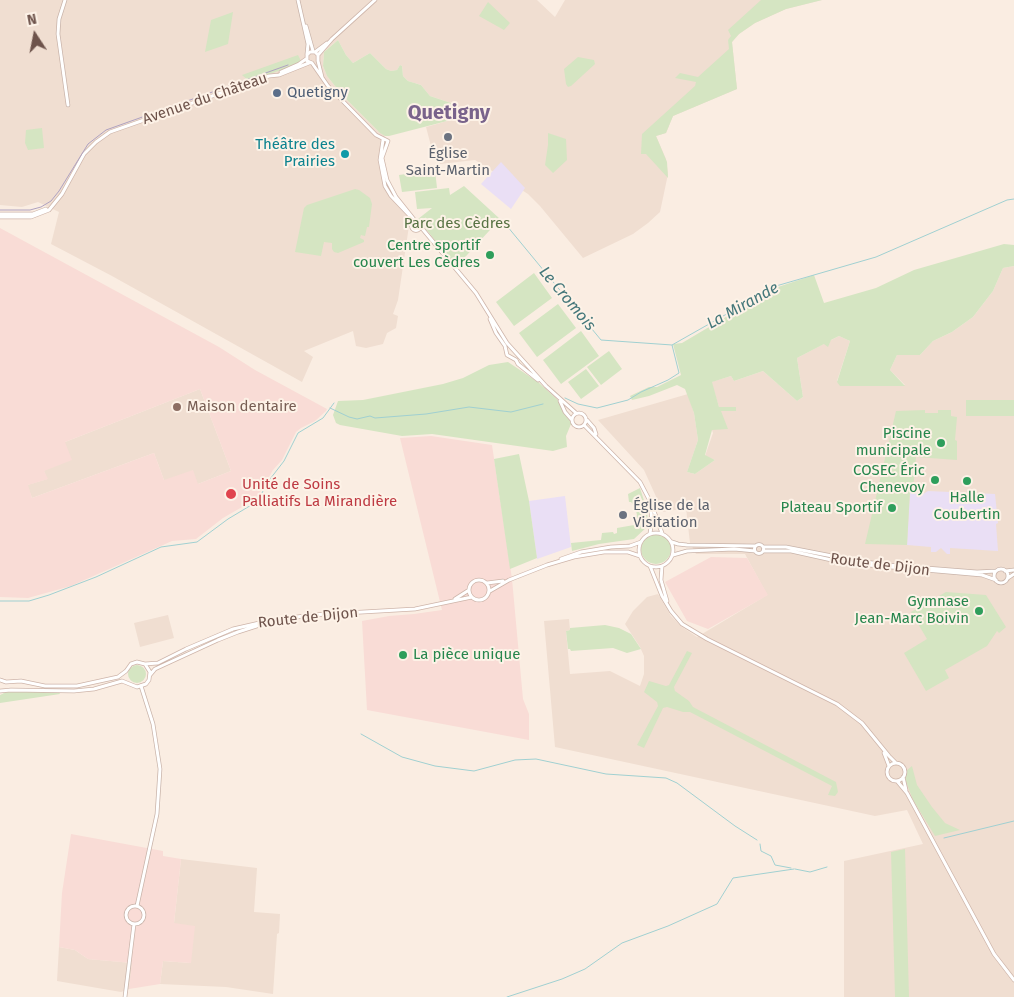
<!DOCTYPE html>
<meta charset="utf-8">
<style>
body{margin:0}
#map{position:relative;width:1014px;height:997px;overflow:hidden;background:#faede2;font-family:"Fira Sans",sans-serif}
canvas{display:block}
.north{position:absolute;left:10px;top:10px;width:50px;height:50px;-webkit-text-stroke:4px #fdf2e7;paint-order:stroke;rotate:349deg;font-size:14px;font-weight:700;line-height:20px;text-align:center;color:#6e534b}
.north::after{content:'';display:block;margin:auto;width:18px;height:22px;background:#6e534b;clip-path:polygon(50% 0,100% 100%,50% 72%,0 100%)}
</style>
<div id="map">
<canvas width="1014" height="997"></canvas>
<div class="north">N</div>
</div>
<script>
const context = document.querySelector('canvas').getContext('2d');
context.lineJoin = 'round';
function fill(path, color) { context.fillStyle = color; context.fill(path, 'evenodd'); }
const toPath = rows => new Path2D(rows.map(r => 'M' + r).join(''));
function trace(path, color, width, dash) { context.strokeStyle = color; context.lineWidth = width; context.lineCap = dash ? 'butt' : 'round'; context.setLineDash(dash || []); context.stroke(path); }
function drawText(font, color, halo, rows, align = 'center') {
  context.font = font + ' "Fira Sans",sans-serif'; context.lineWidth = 4; context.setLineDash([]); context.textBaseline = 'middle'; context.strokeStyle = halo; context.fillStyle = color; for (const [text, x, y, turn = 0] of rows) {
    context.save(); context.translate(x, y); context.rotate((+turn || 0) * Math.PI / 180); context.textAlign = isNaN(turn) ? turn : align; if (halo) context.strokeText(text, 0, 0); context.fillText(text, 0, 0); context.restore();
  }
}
fill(toPath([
 [0,0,537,0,555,17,565,0,822,0,786,9,755,23,739,34,732,42,737,89,673,116,666,133,656,136,666,159,668,174,660,212,648,223,633,234,583,258,540,206,528,194,475,160,440,164,431,146,426,127,451,120,454,104,430,96,421,85,408,81,403,76,402,66,400,65,397,70,391,71,386,69,370,53,353,63,346,55,338,40,324,52,323,66,327,76,343,96,377,130,385,136,378,162,383,184,390,198,410,219,398,300,393,314,398,316,396,328,387,333,383,344,366,348,356,346,353,331,304,351,313,357,302,382,112,276,51,244,59,212,38,202,22,207,0,205],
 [1014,266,1014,997,844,997,844,861,923,844,907,810,875,816,555,747,544,621,569,619,570,630,566,631,570,674,610,671,640,686,644,674,644,656,640,647,625,624,633,611,647,597,658,594,671,616,682,627,697,637,767,595,745,554,696,554,690,543,686,508,663,512,644,470,598,420,688,394,694,413,698,440,687,472,695,474,715,460,705,456,713,433,712,430,721,411,735,411,736,407,719,407,711,382,731,376,734,381,763,371,797,401,803,397,797,358,839,336,850,341,837,381,905,385,890,370,897,355,920,355,933,341,952,332,973,317,993,291,1003,268],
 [200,389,231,471,198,484,164,480,154,453,32,498,27,485,47,479,44,471,65,442],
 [168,615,174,638,140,647,134,623],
 [181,859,257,868,254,912,280,914,279,933,277,934,273,994,226,987,160,984,163,961,191,963,174,923],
 [59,947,75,950,88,959,133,963,129,989,121,992,57,981]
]), '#f0ded1');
fill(toPath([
 [0,228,219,347,255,370,327,409,326,411,315,421,301,428,296,432,282,460,273,470,256,499,223,518,196,539,172,541,71,586,28,598,0,597],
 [200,389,231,471,198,484,193,470,164,480,154,453,32,498,28,485,48,479,44,471,72,460,65,442],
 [431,436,492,445,512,579,523,699,529,714,529,740,367,710,362,621,389,616,414,614,442,610,400,438],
 [711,557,747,558,768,595,708,629,687,621,665,582],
 [71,834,163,851,163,856,181,859,174,923,195,926,191,963,163,961,160,984,129,989,132,963,88,959,75,950,59,947,62,893]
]), '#f9dcd6');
fill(toPath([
 [501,162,525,188,511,209,481,184],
 [910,491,914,493,923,494,928,491,995,494,998,523,996,524,998,551,950,548,950,554,947,554,941,548,936,552,931,552,931,547,907,545],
 [565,496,571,547,537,559,529,501]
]), '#eadff5');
fill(toPath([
 [761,0,822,0,786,9,755,23,739,34,732,42,737,89,673,116,666,133,656,136,667,162,668,178,646,154,641,154,642,134,695,86,696,82,675,78,680,73,698,77,729,49,728,40,731,36,728,30],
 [488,2,510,23,504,30,479,16],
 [233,12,228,44,205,52,211,20],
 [338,40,346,55,353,63,370,53,386,69,391,71,397,70,400,65,402,66,403,76,408,81,421,85,430,96,454,104,456,108,451,120,389,136,385,136,380,133,343,96,327,76,323,66,324,52],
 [298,55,301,61,293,66,249,81,242,75],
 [578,57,594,60,595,64,571,86,568,87,566,84,564,69],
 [42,128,44,148,28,150,25,143,26,130],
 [548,133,566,139,567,160,553,173,545,165,548,145],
 [435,170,437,188,402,192,399,175],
 [464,186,500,219,456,267,418,219,432,208,417,209,415,192,449,188,450,195],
 [355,189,359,190,370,198,372,204,369,227,367,227,365,236,361,235,360,238,364,240,364,242,338,253,334,252,332,249,332,243,324,242,321,256,295,252,304,208,307,205],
 [1004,244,1014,245,1014,266,1003,268,993,291,973,317,952,332,933,341,920,355,897,355,890,370,905,386,840,386,837,382,850,341,839,336,831,340,828,347,824,344,797,358,803,397,797,401,763,371,734,381,731,376,712,382,719,407,736,407,736,411,721,411,728,429,712,430,705,455,715,460,695,474,687,472,698,440,694,413,685,389,677,385,649,396,632,400,630,396,649,387,657,387,681,375,673,344,682,343,775,288,814,275,824,303,876,288,914,270],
 [534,273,552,298,514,326,496,302],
 [558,304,576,328,537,357,519,333],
 [581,331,599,356,561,384,543,360],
 [609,351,622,369,601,385,587,367],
 [508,362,538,382,559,401,570,419,571,424,566,436,567,447,553,451,432,434,402,436,340,425,336,423,333,415,338,401,363,400,443,384,463,378,489,365],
 [586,369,599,386,581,399,568,382],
 [966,400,1014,400,1014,416,966,416],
 [925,410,925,413,938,413,938,410,951,410,951,416,957,417,955,440,957,441,957,460,916,457,913,490,910,491,907,545,865,544,896,411],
 [519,454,529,501,537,558,510,569,494,459],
 [640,488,647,510,648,526,634,539,599,544,572,551,571,543,601,540,602,533,613,532,614,534,617,533,617,528,634,525,637,515,635,506,631,502,629,502,628,494],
 '641 549a15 15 0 1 1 30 0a15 15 0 1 1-30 0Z',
 [946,592,986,595,1006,627,999,633,997,631,987,646,945,670,949,678,926,691,904,653,927,639,911,612],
 [605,625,619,628,631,634,641,649,627,653,613,648,571,651,570,649,568,649,566,631,570,630,570,628],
 [687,651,692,653,674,687,675,691,689,701,693,707,836,782,838,792,835,796,828,795,832,786,690,712,683,712,667,707,663,708,644,748,637,745,658,706,657,702,644,692,649,681,666,686,669,685],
 '128 674a9 9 0 1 1 18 0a9 9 0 1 1-18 0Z',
 [24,691,59,692,60,694,0,703,0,695,6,692],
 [912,766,917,785,932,807,945,823,960,830,935,836,913,800,905,779,906,771],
 [905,849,909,997,895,997,891,852]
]), '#d5e5c2');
trace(toPath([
 [507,226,601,340,672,345],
 [565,398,578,404,597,408,628,400,641,392,668,380,679,373,672,345,776,286,876,257,1007,200,1014,199],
 [330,408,349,417,357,419,370,416,375,418,426,414,469,407,511,412,543,404],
 [0,601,29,601,49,595,96,577,161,547,197,542,228,519,258,501,267,483,284,461,298,433,323,418,334,403],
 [361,734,402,757,435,766,474,771,515,760,536,759,606,774,666,778,677,783,735,826,757,840],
 [944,838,1014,821],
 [760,844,761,851,771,856,775,865,791,868],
 [795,869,810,872,827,867],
 [507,997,562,979,585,969,622,943,668,926,717,904,733,878,794,869]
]), '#a0d0d1', 1);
const tertiary = toPath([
 [65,0,59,19,58,34,68,105],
 [298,0,308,44,307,54],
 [306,26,313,51],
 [672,542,678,544,687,545,756,546],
 '754.5 549a4.5 4.5 0 1 1 9 0a4.5 4.5 0 1 1-9 0Z',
 [763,547,786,547,858,561,888,565,977,572,996,571],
 [763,551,791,551,845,563,982,575,996,580],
 [673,555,687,551,734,549,755,551],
 '994 576a7 7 0 1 1 14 0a7 7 0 1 1-14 0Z',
 [1005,571,1014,570],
 [1008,578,1014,574],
 '126 915a9 9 0 1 1 18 0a9 9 0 1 1-18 0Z',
 [137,906,157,814,160,769,153,724,141,686],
 [125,997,134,924]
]);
const secondary = toPath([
 [315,52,327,43],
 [318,55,332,39,375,0],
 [281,72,299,64,306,59],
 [322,77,318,61,318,55,315,52,310,52,307,55,307,61,312,63,328,86,376,135,388,141,382,158,387,180,396,197,416,222],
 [383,140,380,160,385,186,391,196,411,217,413,223],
 [0,214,33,214,46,209],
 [0,217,31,217,49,210,62,194,84,154,96,142,110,132,269,76,279,75,309,63],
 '411.5 226a4.5 4.5 0 1 1 9 0a4.5 4.5 0 1 1-9 0Z',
 [420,226,476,293,507,343,546,386,576,413],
 [490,319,496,333,505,346,507,355,516,360,518,364,538,380],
 [560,401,565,412,572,420],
 '572 420a7 7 0 1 1 14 0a7 7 0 1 1-14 0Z',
 [587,420,594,428,596,434],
 [584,425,640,482,651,503,662,533],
 '639 550a17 17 0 1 1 34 0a17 17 0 1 1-34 0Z',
 [650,533,652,521,650,503],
 [561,559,581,552,611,547,630,546,641,542],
 [650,566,662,596,671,611,682,624,707,639,837,704,862,723,889,756,896,763],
 [662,566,661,580,667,601],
 '469 590a10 10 0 1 1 20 0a10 10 0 1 1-20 0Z',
 [487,583,503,581],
 [490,591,509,580,547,565,574,557,604,552,628,552,640,556],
 [455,599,469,590],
 [145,664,158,663,186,649,233,629,268,621,311,615,415,609,472,597],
 [150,675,155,669,218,640,238,632,269,622],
 [0,680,6,682,21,681,45,686,77,686,118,677,126,671,131,664,137,662,145,664,150,672,149,680,146,684,137,687,122,681,94,689,74,691,11,690,0,691],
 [884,753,889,766],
 '887 772a9 9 0 1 1 18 0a9 9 0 1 1-18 0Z',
 [903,777,906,790],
 [897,781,907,793,994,954,1014,980]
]);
trace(tertiary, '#c9b4aa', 4.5);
trace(secondary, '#ceb5aa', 4.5);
trace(tertiary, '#fff', 3);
trace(secondary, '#fff', 3);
trace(toPath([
 [0,210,30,210,41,207,51,201,59,191,88,144,106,130,288,65]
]), '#afa2c1', 1);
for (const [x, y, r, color] of [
 [277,93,5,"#5c6f8a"],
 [448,137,5,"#6b7280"],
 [345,154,5,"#0f9aa8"],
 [490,255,5,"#2e9e5b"],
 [177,407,5,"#8d6e63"],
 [941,443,5,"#2e9e5b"],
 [935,480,5,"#2e9e5b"],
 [967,481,5,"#2e9e5b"],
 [231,494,6,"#e0444e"],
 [892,508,5,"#2e9e5b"],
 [623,515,5,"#6b7280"],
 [979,611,5,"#2e9e5b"],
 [403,655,5,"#2e9e5b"]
]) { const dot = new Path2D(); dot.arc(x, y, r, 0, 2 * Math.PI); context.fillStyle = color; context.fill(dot); trace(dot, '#fdf2e7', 2); }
drawText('15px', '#4e5e75', '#fdf2e7', [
 ["Quetigny",287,93]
], 'left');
drawText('15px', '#6e534b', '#fdf2e7', [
 ["Avenue du Château",205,99,-19],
 ["Route de Dijon",880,565,7],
 ["Route de Dijon",308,618,-6]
]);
drawText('15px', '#0d838f', '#fdf2e7', [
 ["Théâtre des",335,145],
 ["Prairies",335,162]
], 'right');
drawText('15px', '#5b616d', '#fdf2e7', [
 ["Église",448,154],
 ["Saint-Martin",448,171],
 ["Église de la",633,506,"left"],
 ["Visitation",633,523,"left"]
]);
drawText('15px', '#587344', '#fdf2e7', [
 ["Parc des Cèdres",457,224]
]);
drawText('15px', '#27864d', '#fdf2e7', [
 ["Centre sportif",480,246],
 ["couvert Les Cèdres",480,263],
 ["Piscine",931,434],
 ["municipale",931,451],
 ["COSEC Éric",925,471],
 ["Chenevoy",925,488],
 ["Halle",967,498,"center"],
 ["Coubertin",967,515,"center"],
 ["Plateau Sportif",882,508],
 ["Gymnase",969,602],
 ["Jean-Marc Boivin",969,619],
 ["La pièce unique",413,655,"left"]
], 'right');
drawText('15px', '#785e54', '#fdf2e7', [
 ["Maison dentaire",187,407]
], 'left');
drawText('15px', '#be3a42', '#fdf2e7', [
 ["Unité de Soins",242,485],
 ["Palliatifs La Mirandière",242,502]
], 'left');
drawText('italic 16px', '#44777a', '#fdf2e7', [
 ["Le Cromois",567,299,50],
 ["La Mirande",743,306,-29]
]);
drawText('bold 20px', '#79638b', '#fdf2e7', [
 ["Quetigny",449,113]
]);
</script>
